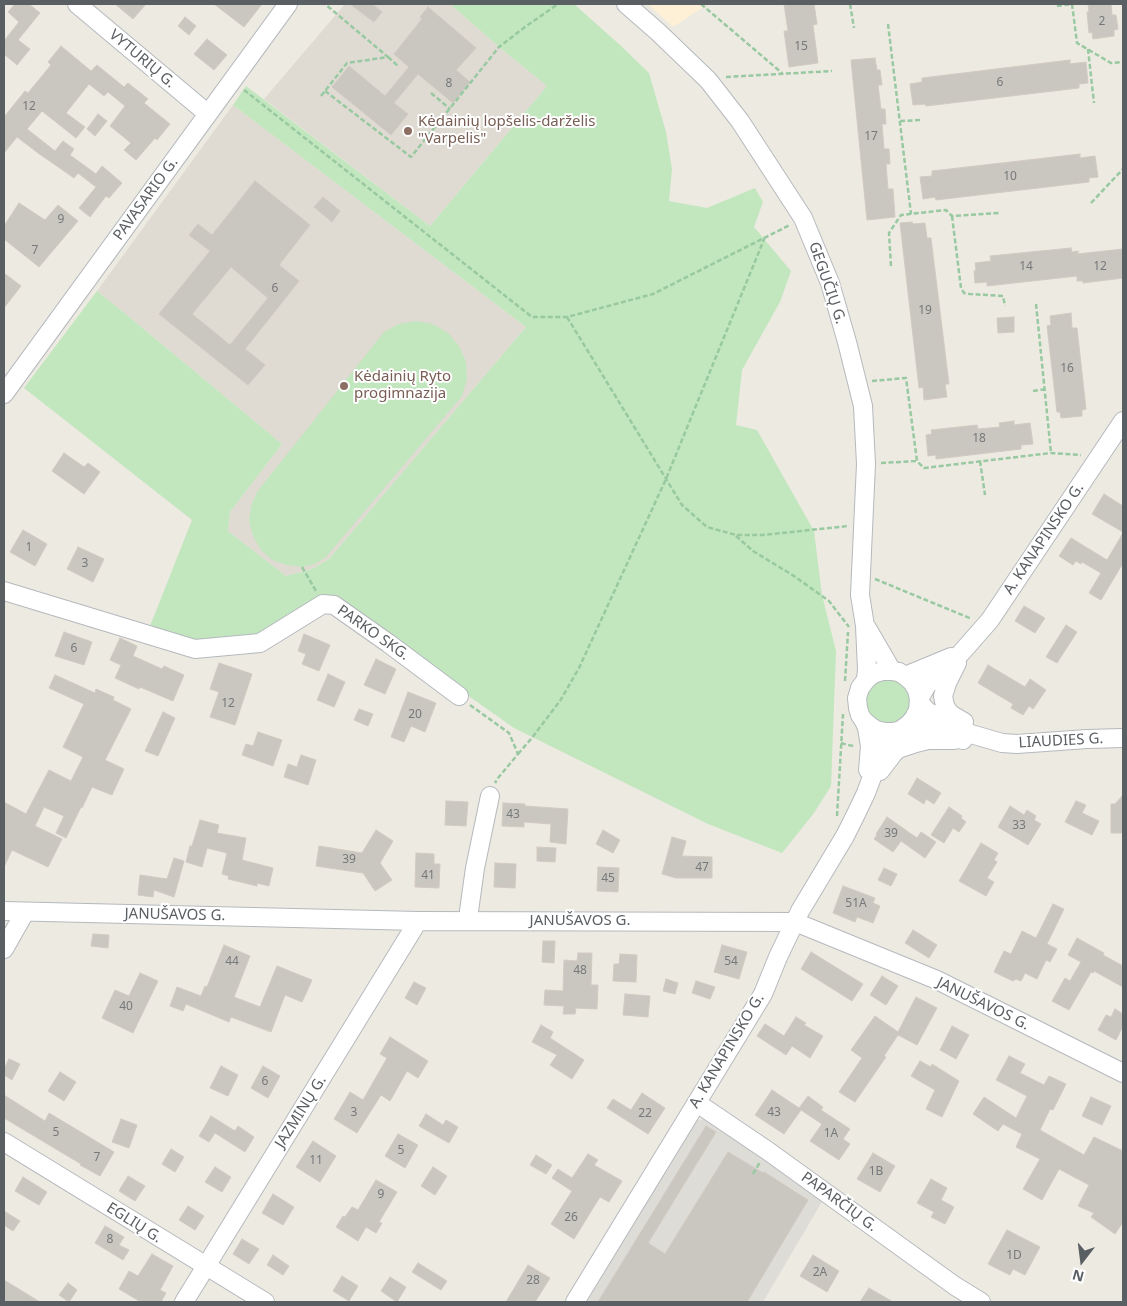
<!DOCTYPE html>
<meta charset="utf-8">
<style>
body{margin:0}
#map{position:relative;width:1127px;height:1306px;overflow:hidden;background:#edeae2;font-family:"Noto Sans",sans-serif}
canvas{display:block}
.frame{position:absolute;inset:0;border:5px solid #5a5f63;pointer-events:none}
.north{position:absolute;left:1057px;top:1236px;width:50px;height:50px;-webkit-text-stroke:4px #fff;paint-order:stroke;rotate:195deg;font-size:14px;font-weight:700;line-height:20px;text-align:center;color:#5a5f63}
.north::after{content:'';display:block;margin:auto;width:18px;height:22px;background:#5a5f63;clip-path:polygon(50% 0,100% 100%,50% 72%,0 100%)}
</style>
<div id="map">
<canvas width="1127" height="1306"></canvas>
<div class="frame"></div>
<div class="north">N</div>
</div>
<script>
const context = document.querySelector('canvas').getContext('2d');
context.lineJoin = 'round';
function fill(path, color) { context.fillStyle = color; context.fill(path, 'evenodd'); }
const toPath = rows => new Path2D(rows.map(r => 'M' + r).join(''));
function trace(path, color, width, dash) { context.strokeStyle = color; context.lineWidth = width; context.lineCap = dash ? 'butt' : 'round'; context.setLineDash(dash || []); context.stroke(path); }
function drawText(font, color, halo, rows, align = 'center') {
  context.font = font + ' "Noto Sans",sans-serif'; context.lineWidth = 4; context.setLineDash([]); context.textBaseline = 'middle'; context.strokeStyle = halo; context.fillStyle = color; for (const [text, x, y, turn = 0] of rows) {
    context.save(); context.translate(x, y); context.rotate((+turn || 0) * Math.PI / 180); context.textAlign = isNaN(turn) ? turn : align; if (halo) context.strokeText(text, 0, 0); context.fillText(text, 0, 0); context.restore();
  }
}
fill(toPath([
 [648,4,708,4,673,27]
]), '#fef0d6');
fill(toPath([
 [707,1119,823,1200,763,1302,587,1302,696,1120]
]), '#dedcd6');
fill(toPath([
 [345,4,450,4,499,47,547,86,430,226,264,99],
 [233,105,526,327,329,559,312,569,286,576,228,531,230,512,282,444,122,311,97,291]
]), '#dfdbd3');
fill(toPath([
 [450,4,574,4,620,45,649,73,666,132,672,169,669,201,707,208,755,188,763,202,754,227,791,271,780,302,742,370,736,425,757,430,814,531,822,595,836,651,831,786,814,813,782,853,708,824,514,728,456,687,393,636,338,601,329,596,316,598,306,605,258,635,199,642,150,626,192,520,24,388,97,291,122,311,282,444,230,512,228,531,286,576,312,569,329,559,526,327,233,105,246,86,430,226,547,86,499,47],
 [416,321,433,324,448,333,459,346,466,362,467,379,462,396,326,557,315,564,302,567,287,565,272,560,261,550,253,536,249,521,251,506,257,492,384,332,399,324],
 '866 702a22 22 0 1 1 44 0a22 22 0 1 1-44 0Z'
]), '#c2e6be');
const building = toPath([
 [15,4,29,4,40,13,18,40,30,49,17,65,4,54,4,41,19,22,8,12,15,4],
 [115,4,146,4,133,19,115,4],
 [214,4,262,4,244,27,214,4],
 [350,4,372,4,382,12,374,22,350,4],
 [784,4,814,4,817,24,813,25,818,63,789,67,784,31,788,31,784,4],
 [1088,4,1111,4,1112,15,1116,15,1118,29,1114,30,1114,36,1093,39,1092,32,1089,33,1087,12,1089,12,1088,4],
 [428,7,476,48,456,70,470,82,453,103,418,74,394,103,408,114,391,135,332,87,349,66,385,96,409,67,394,54,422,19,420,17,428,7],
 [185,17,196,26,189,35,178,26,185,17],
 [207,39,227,55,214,70,194,54,207,39],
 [61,46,91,71,97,65,124,87,128,83,148,99,144,103,170,124,157,140,155,138,136,160,124,150,131,143,110,126,125,106,108,92,104,96,89,84,66,113,85,127,76,138,42,111,27,129,55,151,63,141,74,149,70,155,96,174,102,166,122,183,109,198,106,196,90,217,79,208,96,187,78,173,74,178,38,153,17,137,4,153,4,117,25,91,28,93,51,65,48,62,61,46],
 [875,58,877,70,880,70,882,85,878,85,881,109,885,109,886,124,882,124,884,149,889,149,890,164,886,164,888,189,893,189,895,217,867,220,851,60,875,58],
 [1070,60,1070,64,1086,62,1088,83,1079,84,1079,88,926,106,925,104,913,105,910,84,922,82,922,78,1070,60],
 [98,114,107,121,95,136,87,129,98,114],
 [1080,154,1080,158,1095,156,1098,177,1089,178,1089,182,936,200,935,197,923,199,920,177,932,176,932,171,1080,154],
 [255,181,310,225,279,265,299,281,245,349,265,365,248,385,159,314,210,251,189,235,198,224,212,235,255,181],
 [231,267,268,298,230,345,192,314,231,267],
 [323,197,340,211,332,222,314,207,323,197],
 [19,203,45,220,58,205,78,221,39,267,4,239,4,226,19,203],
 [912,222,913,224,925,223,927,238,931,238,949,384,945,384,947,397,924,400,923,387,919,388,900,223,912,222],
 [1071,248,1072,252,1079,251,1077,254,1123,249,1123,278,1083,283,1083,281,1077,281,1077,276,987,286,987,282,975,283,974,271,976,270,975,263,991,261,990,256,1071,248],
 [4,273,21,286,4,308,4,273],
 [1071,313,1072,328,1077,328,1086,409,1082,410,1082,416,1061,418,1060,412,1057,412,1047,326,1051,325,1050,316,1071,313],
 [1014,317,1014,332,998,333,997,318,1014,317],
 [1014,421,1014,425,1030,423,1033,444,1021,445,1021,449,936,459,936,455,928,456,926,435,932,434,931,430,977,425,978,429,1000,427,999,423,1014,421],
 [64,453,84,467,88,463,100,472,84,494,52,471,64,453],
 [1104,494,1123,506,1123,532,1092,514,1104,494],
 [23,530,47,544,35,566,10,552,23,530],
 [1123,533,1123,563,1101,600,1089,593,1101,573,1082,562,1081,564,1076,561,1073,565,1059,556,1071,538,1107,560,1123,533],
 [78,547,104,559,93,582,67,569,78,547],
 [1024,606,1045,618,1035,633,1015,621,1024,606],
 [1066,625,1077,632,1057,663,1046,657,1066,625],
 [64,632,92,642,84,665,55,656,64,632],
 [304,634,330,645,319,671,302,664,306,654,298,651,304,634],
 [120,638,137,646,133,656,162,669,164,666,184,675,173,701,140,687,139,689,115,678,121,665,110,660,120,638],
 [376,659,396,669,385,694,364,685,376,659],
 [219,663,252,674,235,725,210,717,219,692,210,689,219,663],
 [988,665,1025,687,1030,679,1046,690,1033,709,1029,706,1023,715,1011,708,1013,704,978,683,988,665],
 [328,674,345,682,334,707,317,700,328,674],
 [55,675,95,693,96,689,114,697,113,700,131,709,105,760,124,769,112,795,92,787,82,808,81,807,66,838,56,833,64,816,44,807,35,826,62,839,48,867,12,850,4,867,4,802,26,814,49,770,71,781,83,757,63,747,84,704,49,688,55,675],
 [408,692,436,703,425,732,411,726,404,742,391,737,408,692],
 [359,709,373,714,368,726,354,720,359,709],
 [163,712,175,718,158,756,145,751,163,712],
 [258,732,282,740,273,766,242,755,246,744,253,746,258,732],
 [301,755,316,760,308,785,284,777,288,764,297,767,301,755],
 [917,778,941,793,934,804,926,799,924,804,908,794,917,778],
 [1123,795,1123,833,1111,833,1111,804,1115,804,1123,795],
 [446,801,468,802,466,826,445,825,446,801],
 [1076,801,1086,805,1082,813,1099,821,1092,835,1065,822,1076,801],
 [503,803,525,804,525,806,568,809,566,844,550,842,551,824,524,822,524,827,502,826,503,803],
 [1010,806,1024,815,1027,810,1036,816,1034,820,1041,824,1028,845,998,827,1010,806],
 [949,807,962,816,961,818,966,822,959,832,953,828,944,843,931,835,949,807],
 [887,817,917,838,921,832,936,842,925,858,901,841,893,852,874,839,877,835,876,834,887,817],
 [200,820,219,825,217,833,246,838,242,860,273,868,269,886,257,883,257,886,228,879,229,876,222,874,227,853,207,848,202,867,186,862,190,846,192,846,200,820],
 [376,830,393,841,380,863,392,880,375,891,363,873,316,866,319,846,362,853,376,830],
 [603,830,620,840,613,853,596,844,603,830],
 [672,837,686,841,682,856,712,857,712,878,676,878,662,874,672,837],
 [981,843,998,853,994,860,997,862,987,878,994,882,986,896,959,881,981,843],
 [537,847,556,848,555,862,537,861,537,847],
 [416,853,434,854,434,864,440,864,439,888,415,887,416,853],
 [174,858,184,861,174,897,154,890,153,897,138,895,140,875,167,879,174,858],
 [495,863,516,864,515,888,494,887,495,863],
 [598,867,619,868,618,892,597,891,598,867],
 [884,868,897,874,891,886,878,880,884,868],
 [843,886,875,898,873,903,880,906,873,923,857,917,855,922,833,913,843,886],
 [1053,904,1064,909,1047,944,1057,949,1050,962,1046,960,1037,979,1025,973,1021,981,1016,979,1013,981,994,972,1004,951,1011,954,1022,931,1036,938,1053,904],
 [913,930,937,945,929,958,905,943,913,930],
 [93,934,109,935,108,948,91,946,93,934],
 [1077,938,1104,953,1103,955,1123,966,1123,987,1094,971,1093,973,1091,972,1069,1010,1052,1001,1065,978,1070,981,1081,962,1068,955,1077,938],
 [543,941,555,941,554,963,542,962,543,941],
 [224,945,250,956,234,997,260,1007,277,966,312,980,302,1002,285,995,271,1032,231,1017,229,1022,186,1004,183,1011,170,1006,177,987,201,996,205,986,207,987,224,945],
 [722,945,747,952,739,979,714,972,722,945],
 [811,952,863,984,852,1001,801,969,811,952],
 [578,953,592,953,591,985,598,985,597,1009,576,1008,575,1014,563,1014,564,1006,544,1005,545,990,563,991,564,960,577,961,578,953],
 [620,954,637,955,636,982,613,981,614,964,619,964,620,954],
 [140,973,158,981,133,1033,102,1018,115,990,129,996,140,973],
 [882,976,898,986,886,1005,870,995,882,976],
 [666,979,678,983,675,994,663,991,666,979],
 [696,981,715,987,710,999,692,993,696,981],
 [414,982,426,988,417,1005,405,998,414,982],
 [625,994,650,996,648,1017,623,1015,625,994],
 [916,997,937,1008,917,1045,898,1035,884,1056,886,1057,855,1102,839,1092,862,1058,851,1050,875,1016,898,1032,916,997],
 [1115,1009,1123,1014,1123,1026,1116,1040,1098,1030,1106,1015,1111,1017,1115,1009],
 [796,1017,806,1023,804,1025,823,1036,810,1058,792,1046,786,1055,757,1036,765,1024,784,1036,796,1017],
 [541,1025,553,1032,550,1038,584,1060,572,1079,550,1065,557,1055,532,1042,541,1025],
 [952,1026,969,1035,956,1059,940,1050,952,1026],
 [390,1037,428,1061,418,1078,407,1071,390,1101,381,1095,357,1133,334,1119,350,1092,363,1100,387,1058,380,1054,390,1037],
 [1009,1056,1025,1064,1020,1073,1044,1085,1049,1076,1066,1084,1053,1110,1050,1109,1040,1130,1084,1155,1094,1137,1123,1151,1123,1222,1115,1234,1091,1217,1094,1213,1078,1206,1089,1185,1059,1169,1042,1200,1023,1189,1040,1159,1016,1147,1022,1134,1003,1124,998,1131,973,1114,984,1097,1016,1118,1027,1096,996,1080,1009,1056],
 [9,1059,20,1064,12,1080,4,1075,4,1069,9,1059],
 [920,1061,931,1067,932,1064,959,1081,942,1117,926,1109,935,1090,911,1076,920,1061],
 [221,1066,238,1075,228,1096,210,1088,221,1066],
 [263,1066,280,1076,268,1098,251,1088,263,1066],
 [60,1072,76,1082,64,1101,48,1091,60,1072],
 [772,1090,799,1108,808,1096,823,1107,821,1110,850,1129,843,1139,850,1144,839,1160,810,1141,822,1124,801,1110,784,1134,755,1115,772,1090],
 [642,1093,665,1108,648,1134,607,1108,613,1099,631,1110,642,1093],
 [4,1095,45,1121,49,1113,114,1152,100,1176,80,1165,81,1164,4,1118,4,1095],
 [1091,1097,1111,1106,1102,1125,1082,1116,1091,1097],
 [426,1114,443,1125,446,1120,458,1127,449,1143,419,1126,426,1114],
 [211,1116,235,1131,238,1126,254,1137,245,1152,215,1133,209,1142,199,1136,211,1116],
 [121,1119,137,1125,129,1148,112,1142,121,1119],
 [706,1126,716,1132,648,1243,665,1254,728,1152,763,1173,764,1172,808,1200,747,1302,598,1302,706,1126],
 [398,1134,418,1145,405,1168,385,1156,398,1134],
 [313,1141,336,1156,320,1182,296,1167,313,1141],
 [171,1149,184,1157,175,1172,162,1164,171,1149],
 [873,1153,895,1166,880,1192,857,1179,873,1153],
 [588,1154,598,1160,594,1165,622,1181,609,1202,600,1197,574,1239,551,1224,572,1191,552,1178,558,1169,572,1178,588,1154],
 [536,1155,552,1165,546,1174,530,1165,536,1155],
 [215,1167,231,1177,222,1192,205,1182,215,1167],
 [433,1167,447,1176,435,1195,421,1186,433,1167],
 [128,1176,145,1186,135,1201,119,1191,128,1176],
 [23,1177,47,1192,39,1205,15,1191,23,1177],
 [931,1179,947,1188,941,1200,954,1207,945,1224,931,1217,934,1212,917,1203,931,1179],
 [376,1180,397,1192,379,1222,382,1223,376,1233,366,1227,358,1241,336,1227,343,1216,345,1217,352,1207,358,1210,376,1180],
 [273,1194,294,1207,283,1225,262,1213,273,1194],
 [188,1206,204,1216,195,1230,179,1220,188,1206],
 [4,1211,20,1221,13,1231,4,1225,4,1211],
 [105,1226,124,1237,119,1245,129,1250,123,1260,95,1243,105,1226],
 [1007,1230,1040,1247,1025,1275,1013,1269,1010,1275,988,1264,1007,1230],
 [242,1239,259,1249,249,1264,233,1254,242,1239],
 [152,1254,173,1266,160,1290,166,1293,161,1302,141,1302,119,1289,129,1271,138,1276,152,1254],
 [273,1255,289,1266,283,1275,267,1265,273,1255],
 [813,1255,839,1271,827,1292,800,1276,813,1255],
 [418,1263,447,1281,441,1290,412,1272,418,1263],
 [528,1265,550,1278,535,1302,506,1302,528,1265],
 [342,1276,358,1286,349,1301,333,1291,342,1276],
 [390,1277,406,1287,397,1302,381,1291,390,1277],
 [4,1280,40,1302,4,1302,4,1280],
 [68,1283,77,1290,69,1302,59,1295,68,1283],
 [869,1288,893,1302,860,1302,869,1288]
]);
fill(building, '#cac7c1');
trace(building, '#d2cac0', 1);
const minor = toPath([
 [77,4,208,114],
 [626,4,658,32,708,80,740,121,803,218,830,283,847,342,863,406,866,464,860,595,865,626,867,669,866,680],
 [4,394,288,4],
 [4,591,195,649,260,643,323,604,334,605,388,643,459,696],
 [867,628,892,671],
 [957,663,947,683,943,696,945,706,948,711,952,715,964,722],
 [905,676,951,657],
 [919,699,927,685,961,653,990,620,1123,421],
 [919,702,927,711,950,724,971,734,1002,743,1017,744,1087,739,1123,738],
 [864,721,867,728,870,746,868,770],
 [902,729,909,724,914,718,918,710,919,699,917,690,912,682,905,676,899,672,892,671,883,671,873,674,866,680,860,688,857,698,858,708,860,715,864,721,870,726,876,730,885,732,894,732,917,726,931,728,963,740],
 [880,771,893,754,898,749,916,743,928,740,955,740],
 [4,911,418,921,795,922,937,980,1123,1073],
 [469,921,469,911,475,868,490,796],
 [4,949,25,912],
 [697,1103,768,1151,955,1286,981,1302],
 [4,1142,265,1302],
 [184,1302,418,921],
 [575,1302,763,994,778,957,800,911,845,836,857,812,866,793,882,750,894,732]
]);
trace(minor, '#b5b9bd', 20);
trace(toPath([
 [701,4,782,73],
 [850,4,854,28],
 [1072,4,1077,43,1111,63,1123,62],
 [1057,6,1072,4],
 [888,24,911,214],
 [1088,49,1094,103],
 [388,57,399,67],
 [726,77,832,71],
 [244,90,532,317,567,317,653,294,790,225],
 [325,91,411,157,499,47,525,27,558,4],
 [431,93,450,109],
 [321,96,347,63,388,57,325,4],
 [900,121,921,120],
 [1091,203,1123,169],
 [952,216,961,288,964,293,970,294,1003,296,1005,306],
 [891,266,889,233,901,215,946,210,952,216,999,213],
 [1036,304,1051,453],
 [567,317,682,505,707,527,736,535,763,535,848,526],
 [872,381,906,378,917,461,924,468,1051,453,1081,455],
 [1033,391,1045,389],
 [980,461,985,495],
 [881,463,917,461],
 [736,536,753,551,794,576,829,601,849,627],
 [302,567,316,591],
 [875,579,972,619],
 [845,681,848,632],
 [470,705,509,733,518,754,498,778,495,783],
 [841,743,848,745,854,746],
 [518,754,531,739,560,701,579,668,666,479,765,237],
 [837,816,843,714],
 [753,1174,760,1162]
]), '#98c9a1', 2.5, [5, 2.5]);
trace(minor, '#fff', 18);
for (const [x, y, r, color] of [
 [408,131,5,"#8d6e63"],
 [344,386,5,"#8d6e63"]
]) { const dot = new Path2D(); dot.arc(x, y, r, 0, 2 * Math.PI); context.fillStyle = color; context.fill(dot); trace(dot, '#fff', 2); }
drawText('12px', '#76797a', null, [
 ["2",1102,22],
 ["15",801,47],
 ["6",1000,83],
 ["8",449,84],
 ["12",29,107],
 ["17",871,137],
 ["10",1010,177],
 ["9",61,220],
 ["7",35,251],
 ["14",1026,267],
 ["12",1100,267],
 ["6",275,289],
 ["19",925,311],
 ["16",1067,369],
 ["18",979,439],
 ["1",29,548],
 ["3",85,564],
 ["6",74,649],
 ["12",228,704],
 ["20",415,715],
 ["43",513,815],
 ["33",1019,826],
 ["39",891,834],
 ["39",349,860],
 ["47",702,868],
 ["41",428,876],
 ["45",608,879],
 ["51A",856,904],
 ["44",232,962],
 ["54",731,962],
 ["48",580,971],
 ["40",126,1007],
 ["6",265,1082],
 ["3",354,1113],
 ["43",774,1113],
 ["22",645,1114],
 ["5",56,1133],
 ["1A",831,1134],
 ["5",401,1151],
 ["7",97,1158],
 ["11",316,1161],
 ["1B",876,1172],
 ["9",381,1195],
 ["26",571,1218],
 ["8",110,1240],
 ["1D",1014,1256],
 ["2A",820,1273],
 ["28",533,1281]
]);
drawText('15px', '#5a5f63', '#fff', [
 ["VYTURIŲ G.",142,59,40],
 ["PAVASARIO G.",146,199,-54],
 ["GEGUČIŲ G.",827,283,71],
 ["A. KANAPINSKO G.",1044,539,-56],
 ["PARKO SKG.",373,633,35],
 ["LIAUDIES G.",1061,741,-3],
 ["JANUŠAVOS G.",175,915,1],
 ["JANUŠAVOS G.",580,921],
 ["JANUŠAVOS G.",983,1004,26],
 ["A. KANAPINSKO G.",727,1051,-59],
 ["JAZMINŲ G.",301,1112,-58],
 ["PAPARČIŲ G.",839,1202,36],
 ["EGLIŲ G.",134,1223,32]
]);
drawText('15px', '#785e54', '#fff', [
 ["Kėdainių lopšelis-darželis",418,122],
 ["\"Varpelis\"",418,139],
 ["Kėdainių Ryto",354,377],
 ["progimnazija",354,394]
], 'left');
</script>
